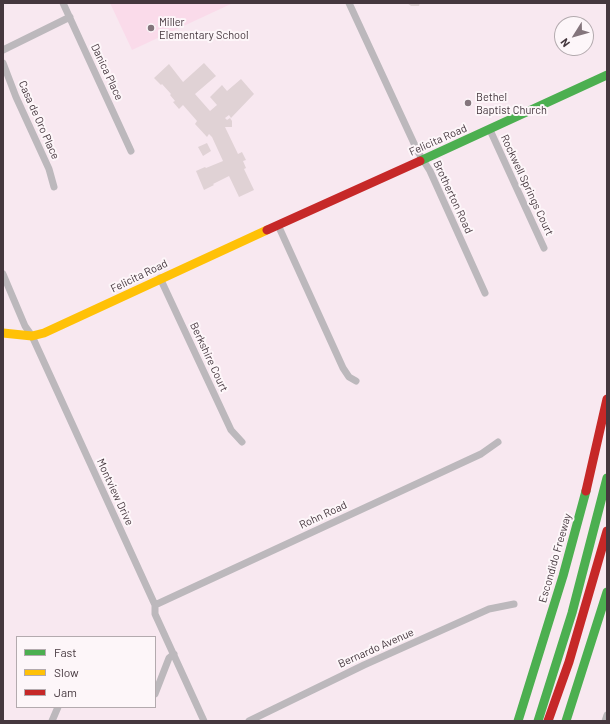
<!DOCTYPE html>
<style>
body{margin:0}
#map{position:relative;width:610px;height:724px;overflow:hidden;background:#f8e8f0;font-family:Barlow,sans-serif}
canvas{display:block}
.frame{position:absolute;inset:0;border:4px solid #45373e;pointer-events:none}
.legend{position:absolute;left:16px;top:636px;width:140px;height:72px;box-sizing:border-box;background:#fdf6f9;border:1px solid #b3aaae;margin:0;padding:5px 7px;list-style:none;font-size:12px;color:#45373e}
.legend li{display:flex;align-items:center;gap:8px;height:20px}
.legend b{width:20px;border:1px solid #b3aaae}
.north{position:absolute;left:554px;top:16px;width:40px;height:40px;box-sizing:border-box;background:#fdf6f9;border:1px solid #b3aaae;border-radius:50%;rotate:233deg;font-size:11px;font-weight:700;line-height:16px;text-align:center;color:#45373e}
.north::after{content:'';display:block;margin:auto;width:14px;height:18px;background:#84757c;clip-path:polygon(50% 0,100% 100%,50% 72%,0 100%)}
</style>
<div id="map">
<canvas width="610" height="724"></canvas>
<div class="frame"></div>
<ul class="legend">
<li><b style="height:5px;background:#4caf50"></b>Fast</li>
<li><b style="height:5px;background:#ffc107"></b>Slow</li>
<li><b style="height:5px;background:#c62828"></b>Jam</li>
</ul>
<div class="north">N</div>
</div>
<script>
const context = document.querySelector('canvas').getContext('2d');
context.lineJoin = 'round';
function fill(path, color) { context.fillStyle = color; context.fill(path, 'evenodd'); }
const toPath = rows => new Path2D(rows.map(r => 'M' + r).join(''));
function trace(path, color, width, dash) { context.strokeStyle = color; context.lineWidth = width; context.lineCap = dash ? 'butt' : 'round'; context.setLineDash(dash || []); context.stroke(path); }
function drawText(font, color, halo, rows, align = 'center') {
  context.font = font + ' Barlow,sans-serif'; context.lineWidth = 4; context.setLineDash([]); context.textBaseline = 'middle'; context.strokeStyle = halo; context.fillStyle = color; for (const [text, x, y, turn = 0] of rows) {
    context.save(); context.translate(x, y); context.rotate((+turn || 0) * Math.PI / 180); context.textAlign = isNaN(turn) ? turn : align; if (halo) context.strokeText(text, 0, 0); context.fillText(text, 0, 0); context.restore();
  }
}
fill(toPath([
 [110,3,233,3,132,50]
]), '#fadbea');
fill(toPath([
 [407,3,420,3,419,6,411,6],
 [204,63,216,76,195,94,210,111,217,105,210,97,222,85,227,91,241,79,254,94,231,118,229,115,225,118,227,120,230,118,232,121,232,127,225,127,238,154,242,152,246,160,243,161,246,168,244,169,254,190,239,197,229,176,213,184,214,185,204,190,196,171,205,167,206,168,223,161,212,137,209,134,207,137,195,124,197,121,183,105,179,109,173,102,175,101,170,95,171,94,162,84,161,85,154,78,169,64,183,82],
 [207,143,211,151,203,156,198,147]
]), '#e0d2d5');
trace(toPath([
 [63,3,131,151],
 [349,3,418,152,430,171,485,293],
 [3,50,70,17],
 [3,63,16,97,49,169,54,187],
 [490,130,544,248],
 [278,225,343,368,349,377,356,381],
 [3,274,25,326,32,336,155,605,155,614,204,721],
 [160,278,231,430,242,442],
 [155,605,481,454,498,442],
 [155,694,169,658,174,654],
 [52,721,58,707],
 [249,721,364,665,489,609,514,604],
 [605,721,607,715]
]), '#bcb8bc', 7);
trace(toPath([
 [420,161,607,75],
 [518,721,563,576,586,491],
 [538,721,572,613,607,478],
 [566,721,607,592]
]), '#4caf50', 9);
trace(toPath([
 [3,333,32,336,44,333,267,230]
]), '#ffc107', 9);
trace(toPath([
 [267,230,420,161],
 [586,491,607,399],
 [548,721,569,662,607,531]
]), '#c62828', 9);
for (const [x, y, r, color] of [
 [151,28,4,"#84757c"],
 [468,103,4,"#84757c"]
]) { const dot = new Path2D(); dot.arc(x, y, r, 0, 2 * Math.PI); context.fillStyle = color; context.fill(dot); trace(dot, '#fdf6f9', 1.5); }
drawText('11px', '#45373e', '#fdf6f9', [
 ["Miller",159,22],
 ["Elementary School",159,35],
 ["Bethel",476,97],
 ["Baptist Church",476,110]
], 'left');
drawText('11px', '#45373e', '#fdf6f9', [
 ["Danica Place",107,72,65],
 ["Casa de Oro Place",39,120,66],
 ["Felicita Road",438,140,-24],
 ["Rockwell Springs Court",527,185,65],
 ["Brotherton Road",453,197,65],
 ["Felicita Road",139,276,-26],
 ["Berkshire Court",209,357,65],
 ["Montview Drive",115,492,65],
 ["Rohn Road",323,515,-25],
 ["Escondido Freeway",555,558,-74],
 ["Bernardo Avenue",376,648,-24]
]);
</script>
